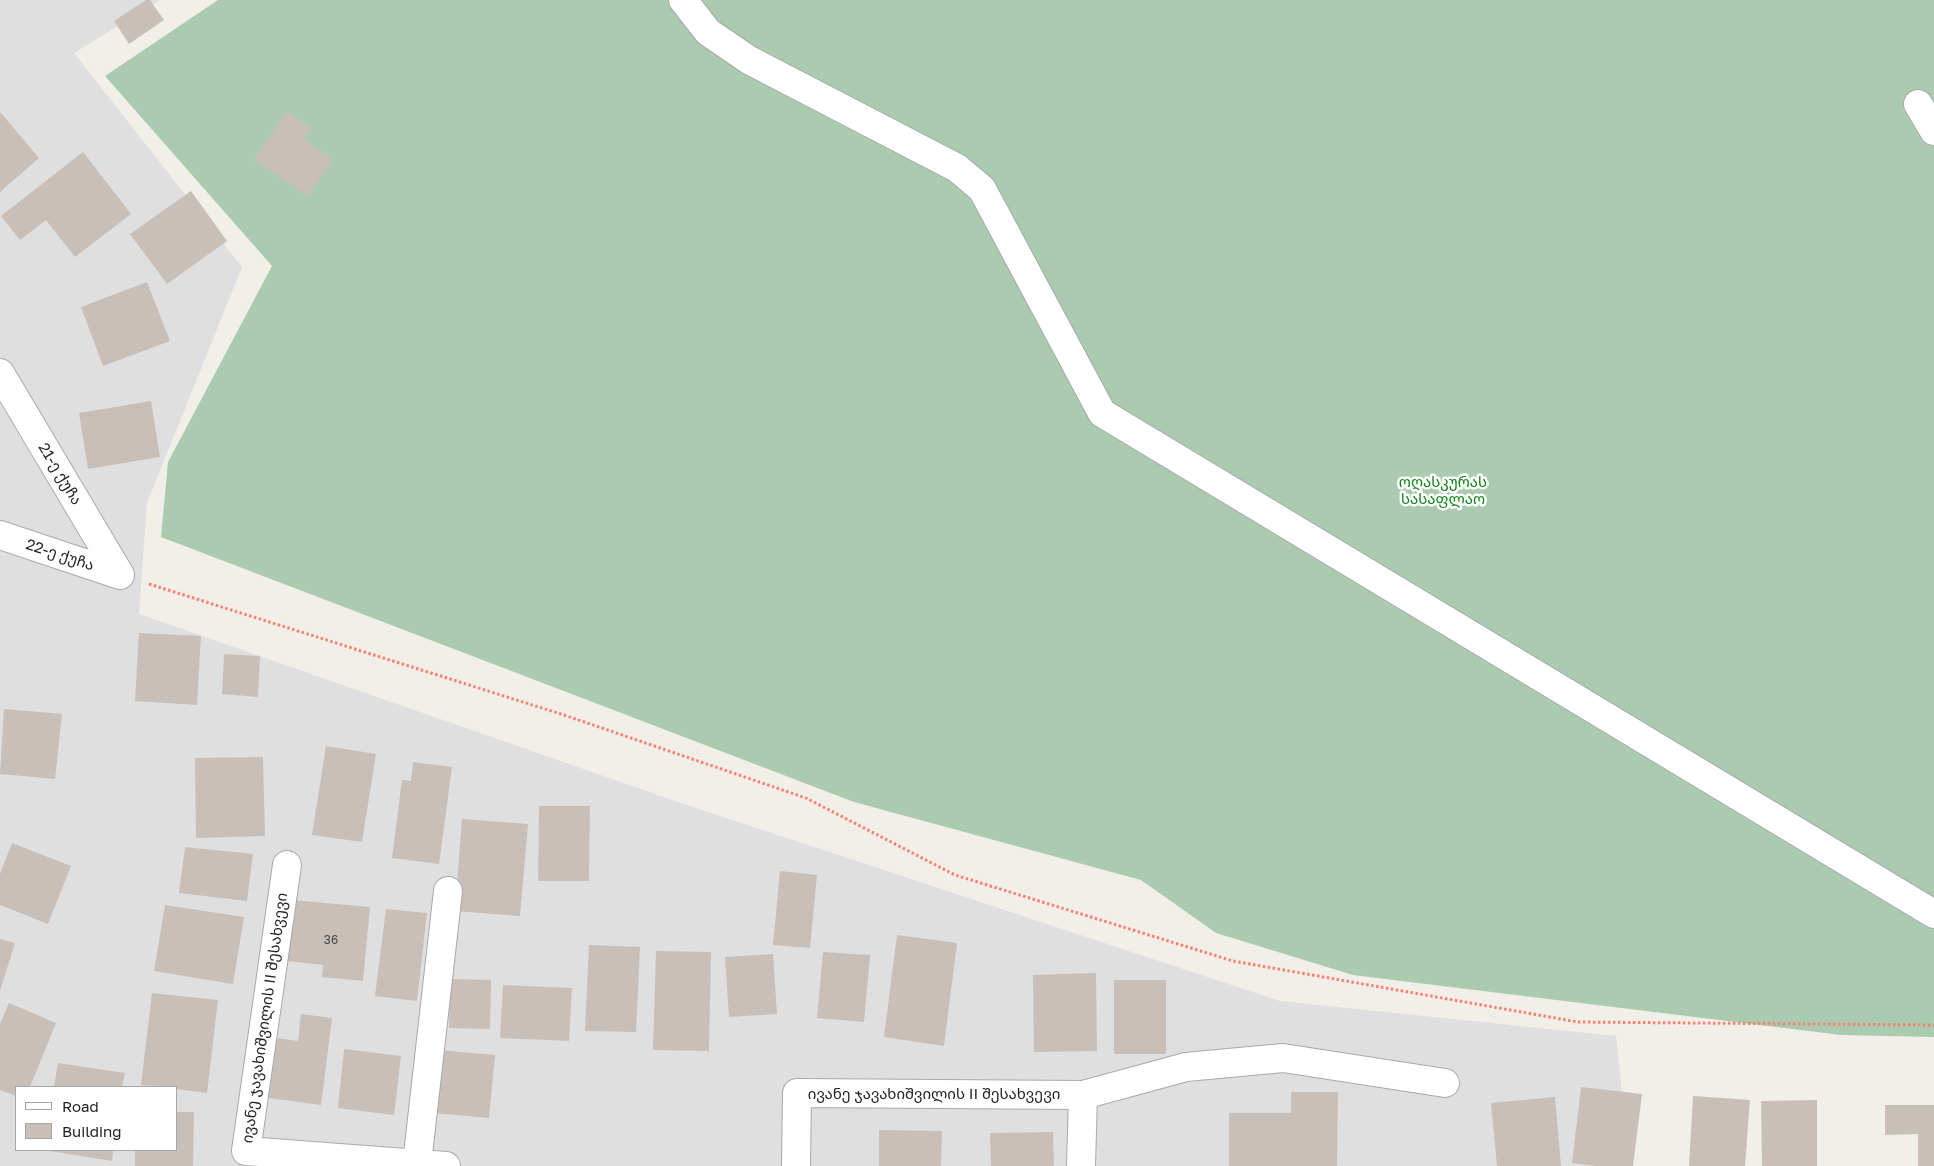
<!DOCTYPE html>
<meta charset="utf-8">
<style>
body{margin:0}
#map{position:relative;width:1934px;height:1166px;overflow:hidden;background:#f2efe9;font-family:"Golos Text",sans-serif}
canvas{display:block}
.legend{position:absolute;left:15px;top:1086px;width:162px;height:65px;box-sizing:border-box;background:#fff;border:1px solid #a7a7a7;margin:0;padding:6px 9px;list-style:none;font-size:15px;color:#222}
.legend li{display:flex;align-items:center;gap:10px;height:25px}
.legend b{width:25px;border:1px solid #a7a7a7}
</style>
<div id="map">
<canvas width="1934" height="1166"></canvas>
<ul class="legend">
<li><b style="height:6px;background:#fff"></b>Road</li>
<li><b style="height:14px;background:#c7bfb8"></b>Building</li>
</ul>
</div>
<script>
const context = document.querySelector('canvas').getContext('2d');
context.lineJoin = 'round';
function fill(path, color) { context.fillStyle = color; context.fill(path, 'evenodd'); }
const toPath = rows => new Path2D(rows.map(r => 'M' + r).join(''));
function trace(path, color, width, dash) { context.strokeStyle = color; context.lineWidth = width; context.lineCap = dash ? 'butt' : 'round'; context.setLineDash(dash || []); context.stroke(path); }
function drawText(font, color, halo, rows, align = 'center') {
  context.font = font + ' "Golos Text","Noto Sans Georgian",sans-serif'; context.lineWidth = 5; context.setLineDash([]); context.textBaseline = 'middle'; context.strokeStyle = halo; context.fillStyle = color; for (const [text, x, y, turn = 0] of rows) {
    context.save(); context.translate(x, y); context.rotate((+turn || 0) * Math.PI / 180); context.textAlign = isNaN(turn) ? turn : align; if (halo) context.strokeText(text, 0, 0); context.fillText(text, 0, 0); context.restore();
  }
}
fill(toPath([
 [0,0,160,0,74,53,242,267,147,503,139,614,681,803,1280,1001,1616,1036,1630,1166,0,1166],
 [16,1087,176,1087,176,1150,16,1150]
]), '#e0dfdf');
fill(toPath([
 [218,0,1934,0,1934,1037,1841,1035,1353,975,1216,933,1141,880,854,802,161,537,168,462,272,266,105,76]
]), '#aacbaf');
fill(toPath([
 [146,0,150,0,164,20,129,44,114,21],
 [287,111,312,128,304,139,333,159,308,196,254,160],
 [0,112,39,158,0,192],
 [83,152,131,214,75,257,46,220,20,240,1,216],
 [191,191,227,241,167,284,130,234],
 [147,282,170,341,103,366,81,307],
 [151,401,160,457,88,469,79,413],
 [139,633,201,636,197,705,135,701],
 [224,654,260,656,258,697,222,694],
 [4,709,62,714,55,779,0,774],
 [326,746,376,754,362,842,312,835],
 [263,757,265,836,196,838,195,758],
 [413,762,452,767,439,864,392,858,402,780,411,781],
 [539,806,590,806,589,881,538,881],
 [462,819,528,824,520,916,455,911],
 [12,843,71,866,48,924,0,905,0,874],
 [185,847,253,854,247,901,179,893],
 [780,871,817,875,810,948,773,945],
 [292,900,370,907,363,981,322,977,323,965,287,961],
 [165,905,244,917,233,984,154,971],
 [386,909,427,913,417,1001,375,996],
 [897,935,957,943,944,1046,884,1037],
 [0,939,15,943,0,991],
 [589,945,640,947,636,1032,585,1031],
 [656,951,711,952,709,1051,653,1050],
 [823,952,870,955,864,1022,817,1018],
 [773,954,777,1014,729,1017,725,957],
 [1096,973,1097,1051,1034,1052,1033,975],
 [450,979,491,980,490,1029,449,1028],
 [1114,980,1166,980,1166,1054,1114,1054],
 [503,985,572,988,569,1041,500,1038],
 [152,993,218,1000,207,1093,176,1089,176,1087,141,1085],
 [9,1003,56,1023,30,1087,16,1087,16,1096,0,1090,0,1024],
 [301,1014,332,1018,321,1105,261,1097,269,1037,298,1041],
 [344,1049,401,1056,394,1115,338,1108],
 [439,1050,495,1055,489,1118,433,1113],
 [58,1063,125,1073,122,1087,54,1087],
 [1581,1087,1642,1094,1633,1166,1596,1166,1572,1163],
 [1291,1092,1338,1092,1337,1166,1229,1166,1229,1113,1291,1113],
 [1693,1096,1750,1100,1745,1166,1689,1166],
 [1555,1097,1561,1166,1497,1166,1491,1103],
 [1817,1100,1817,1166,1762,1166,1761,1101],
 [1885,1105,1934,1105,1934,1166,1918,1166,1918,1134,1885,1135],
 [176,1112,194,1112,193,1166,135,1166,135,1150,176,1150],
 [879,1130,942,1131,941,1166,879,1166],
 [1053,1132,1054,1166,991,1166,990,1133],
 [44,1150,113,1150,112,1161]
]), '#c7bfb8');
const minor = toPath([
 [683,0,708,32,749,60,957,168,982,189,1102,413,1934,914],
 [1918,104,1934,131],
 [0,373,120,575],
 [0,535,120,575],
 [287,865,246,1151,446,1166],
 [1083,1095,1186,1067,1283,1058,1445,1083],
 [417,1163,448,891],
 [796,1166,797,1093,1083,1095,1081,1166]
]);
trace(minor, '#a9a9a9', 30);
trace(toPath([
 [149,584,561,714,806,798,955,875,1233,961,1578,1022,1934,1025]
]), '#fa8072', 3, [2.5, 2.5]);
trace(minor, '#fff', 28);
drawText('12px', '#4b4948', null, [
 ["36",331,940]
]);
drawText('15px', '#222', '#fff', [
 ["21-ე ქუჩა",60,474,59],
 ["22-ე ქუჩა",60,555,18],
 ["ივანე ჯავახიშვილის II შესახვევი",265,1018,-82],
 ["ივანე ჯავახიშვილის II შესახვევი",934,1094]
]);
drawText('15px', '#0c8416', '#fff', [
 ["ოღასკურას",1443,482],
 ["სასაფლაო",1443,499]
]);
</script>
